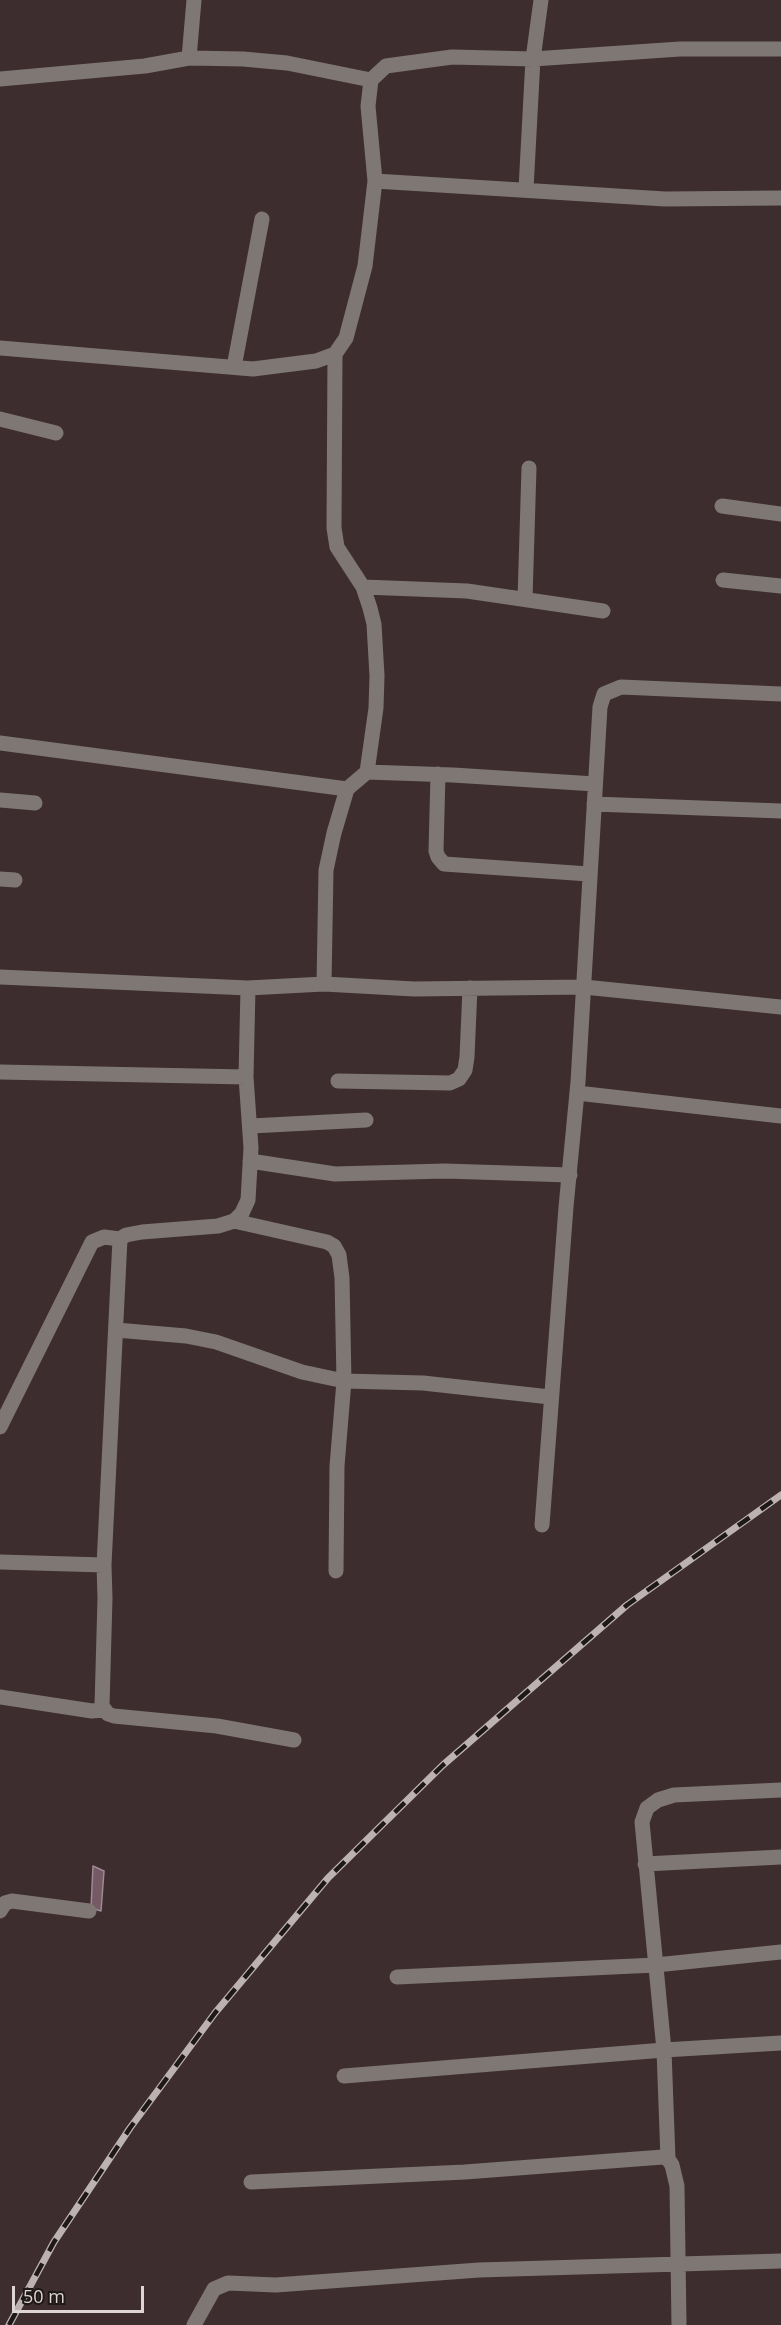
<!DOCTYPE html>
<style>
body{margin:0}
#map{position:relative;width:781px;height:2325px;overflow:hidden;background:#3d2d2e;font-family:"Open Sans",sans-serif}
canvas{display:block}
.scale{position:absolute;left:12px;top:2286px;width:132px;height:27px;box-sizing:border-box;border:3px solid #ded4d4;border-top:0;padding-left:8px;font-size:18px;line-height:21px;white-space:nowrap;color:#ded4d4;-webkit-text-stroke:4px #1f1818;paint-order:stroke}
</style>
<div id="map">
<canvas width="781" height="2325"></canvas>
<div class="scale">50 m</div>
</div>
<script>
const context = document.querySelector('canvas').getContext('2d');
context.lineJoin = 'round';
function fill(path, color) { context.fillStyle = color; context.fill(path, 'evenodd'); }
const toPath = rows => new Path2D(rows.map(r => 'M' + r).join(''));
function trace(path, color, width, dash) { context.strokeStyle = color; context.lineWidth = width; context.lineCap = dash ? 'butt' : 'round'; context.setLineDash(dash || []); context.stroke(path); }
const building = toPath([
 [93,1866,104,1871,101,1911,91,1908,93,1866]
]);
fill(building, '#755965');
trace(building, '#9c8b92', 1.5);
trace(toPath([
 [189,58,194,0],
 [0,79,145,66,189,58,243,59,287,63,371,80],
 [375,181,665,199,781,198],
 [526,189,533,59,541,0],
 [0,348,253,369,316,361,335,354,346,338,365,266,375,181,368,106,371,80,386,66,452,57,533,59,680,49,781,49],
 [234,367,262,219],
 [0,419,56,433],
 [722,506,781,514],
 [723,580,781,586],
 [363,587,467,591,603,611],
 [525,599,529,468],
 [0,743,347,789],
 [367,772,453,775,595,784],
 [438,774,436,851,438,857,444,864,589,874],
 [0,800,35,803],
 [594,804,781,811],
 [0,879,15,880],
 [0,977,248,988,324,984,414,989,584,987,781,1007],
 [324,984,326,870,334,833,347,789,367,772,376,708,377,676,374,624,370,608,363,587,337,547,334,528,335,354],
 [0,1072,246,1077],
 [338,1081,450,1083,459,1079,465,1070,467,1057,470,988],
 [577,1093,781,1116],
 [251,1126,366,1120],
 [250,1161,335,1174,445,1171,570,1175],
 [234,1221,327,1242,334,1246,339,1255,342,1278,344,1381,337,1466,336,1571],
 [120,1239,104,1565,105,1598,102,1706,108,1714,114,1716,217,1726,294,1740],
 [116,1330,186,1336,216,1342,302,1372,344,1381,423,1383,550,1397],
 [0,1427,92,1242,104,1237,120,1239,126,1235,142,1232,218,1226,234,1221,242,1213,248,1200,251,1148,246,1077,248,988],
 [542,1525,566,1207,578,1082,600,707,604,694,621,687,781,694],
 [0,1562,104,1565],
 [0,1697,92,1711,104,1710],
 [645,1864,781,1857],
 [0,1911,5,1903,12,1901,89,1911],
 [397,1977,656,1965,781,1952],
 [344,2076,664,2050,781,2043],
 [668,2159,664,2050,642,1822,647,1808,658,1800,674,1795,781,1790],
 [251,2182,465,2172,663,2157,668,2159,672,2165,677,2186,679,2325],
 [194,2325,214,2289,228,2283,276,2285,479,2270,781,2261]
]), '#7f7774', 15);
const rail = toPath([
 [9,2325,54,2242,130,2128,215,2013,328,1878,443,1765,627,1605,781,1495]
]);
trace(rail, '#bdb2b2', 7);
trace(rail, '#1f1818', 4.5, [14]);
</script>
